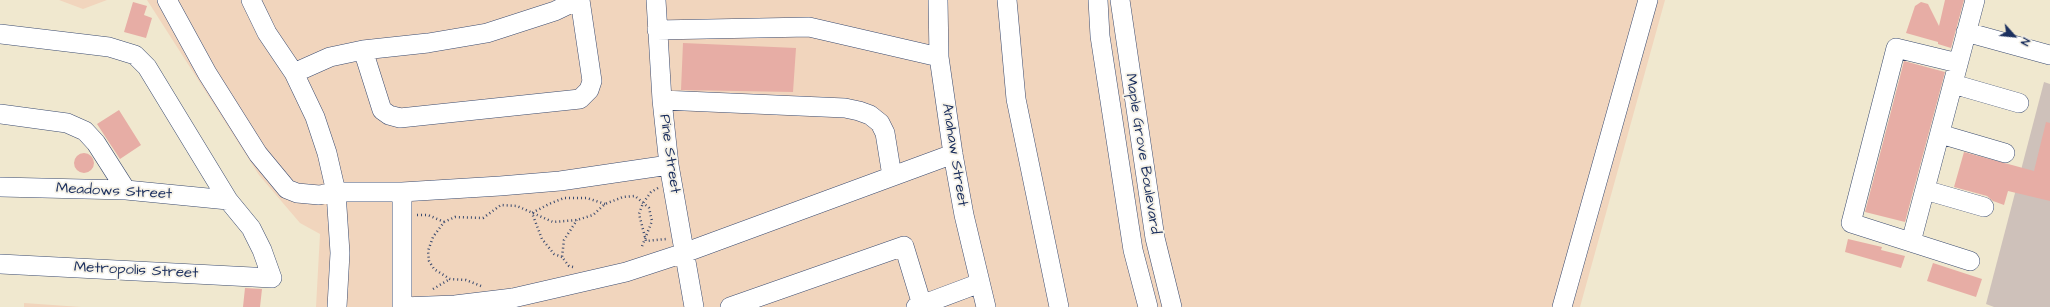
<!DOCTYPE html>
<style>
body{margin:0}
#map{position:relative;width:2050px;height:307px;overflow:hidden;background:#f0e8cf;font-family:"Architects Daughter",sans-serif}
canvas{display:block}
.north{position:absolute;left:1994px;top:16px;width:40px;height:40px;-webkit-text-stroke:3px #f7f3e8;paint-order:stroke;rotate:117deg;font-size:11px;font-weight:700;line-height:16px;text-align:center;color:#1b2f5e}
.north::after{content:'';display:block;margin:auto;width:14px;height:18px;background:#1b2f5e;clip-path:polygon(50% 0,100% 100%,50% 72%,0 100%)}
</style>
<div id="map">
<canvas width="2050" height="307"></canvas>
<div class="north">N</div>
</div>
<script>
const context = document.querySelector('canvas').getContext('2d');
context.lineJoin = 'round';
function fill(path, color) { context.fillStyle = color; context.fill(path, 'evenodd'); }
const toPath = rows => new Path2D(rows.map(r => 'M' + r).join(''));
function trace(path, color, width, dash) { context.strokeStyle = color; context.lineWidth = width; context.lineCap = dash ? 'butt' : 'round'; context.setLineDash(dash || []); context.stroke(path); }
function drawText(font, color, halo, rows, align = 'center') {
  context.font = font + ' "Architects Daughter",sans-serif'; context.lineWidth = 3.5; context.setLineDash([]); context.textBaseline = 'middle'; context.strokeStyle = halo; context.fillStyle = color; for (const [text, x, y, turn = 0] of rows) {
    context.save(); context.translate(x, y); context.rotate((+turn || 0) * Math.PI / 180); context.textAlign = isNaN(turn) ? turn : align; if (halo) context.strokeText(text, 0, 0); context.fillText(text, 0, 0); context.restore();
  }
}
fill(toPath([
 [59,0,107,0,83,9],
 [147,0,1665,0,1580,307,316,307,320,234,300,223,259,175],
 [24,303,81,307,24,307]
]), '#f1d5bd');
fill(toPath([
 [2044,82,2050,84,2050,307,1994,307,1986,304]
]), '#cec1ba');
fill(toPath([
 [1945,0,1964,0,1951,48,1938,44,1938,42,1906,33,1915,6,1921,2,1928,4,1939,26],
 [133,2,147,6,144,15,152,18,146,38,124,32],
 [683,43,796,48,793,92,681,90],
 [1904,61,1945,72,1905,222,1865,212],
 [119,110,141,145,120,159,97,124],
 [2046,122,2050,123,2050,201,2008,191,2004,205,1993,201,1987,196,1954,187,1964,152,2034,171],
 '74 163a10 10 0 1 1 20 0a10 10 0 1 1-20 0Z',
 [1848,239,1882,247,1881,250,1905,256,1901,268,1845,252],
 [1933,263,1982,279,1976,297,1927,281],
 [245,288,262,289,260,307,243,307]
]), '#e7ada5');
const minor = toPath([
 [167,0,207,73,258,154,287,189,297,193,319,195,336,192,402,192,500,186,560,181,669,165],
 [251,0,267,33,294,73,315,117,327,153,336,192,340,253,337,307],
 [656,0,662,100,669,165,694,307],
 [938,0,939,57,953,154,964,215,986,307],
 [1007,0,1016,99,1059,307],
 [1098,0,1100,36,1133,250,1148,307],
 [1120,0,1155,238,1172,307],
 [657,30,809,27,939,57],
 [1966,32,2050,55],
 [0,34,109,47,135,55,147,67,228,200,251,228,262,250,272,278,0,264],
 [363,50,382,110,389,115,400,118,580,99,589,90,592,81,580,0],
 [1958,63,1896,48,1851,223,1970,261],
 [294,73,330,57,363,50,428,43,487,33,555,11,578,0],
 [1953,84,2019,103],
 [662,100,845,108,859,111,870,115,880,123,885,133,892,176],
 [0,114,67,123,85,131,96,143,126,190],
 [1940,134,2005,153],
 [0,187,126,190,228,200],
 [1925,190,1984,207],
 [1911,242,1975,0],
 [402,307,455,305,513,298,626,272,684,253,953,154],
 [402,307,402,192],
 [730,307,904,246,922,305],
 [916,307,980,283],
 [1562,307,1648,0]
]);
trace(minor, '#3b4b6f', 20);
trace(toPath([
 [658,188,651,192,643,203,639,214,646,241,666,239],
 [417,215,428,215,444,222],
 [562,257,554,254,542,239,532,213,549,204,564,198,587,198,605,204],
 [573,267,569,266,562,257,564,240,577,220],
 [481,286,466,280,450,279,434,269,429,261,428,251,433,237,444,222,455,217,483,218,501,205,517,206,553,222,577,220,593,215,605,204,623,197,635,196,649,208,652,221,641,249],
 [433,289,450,279]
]), '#3b4b6f', 2.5, [1, 3]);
trace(minor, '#fff', 19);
drawText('15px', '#1b2f5e', '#f7f3e8', [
 ["Pine Street",669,154,82],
 ["Maple Grove Boulevard",1142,154,81],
 ["Anahaw Street",954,155,81],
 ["Meadows Street",114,192,3],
 ["Metropolis Street",136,271,3]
]);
</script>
